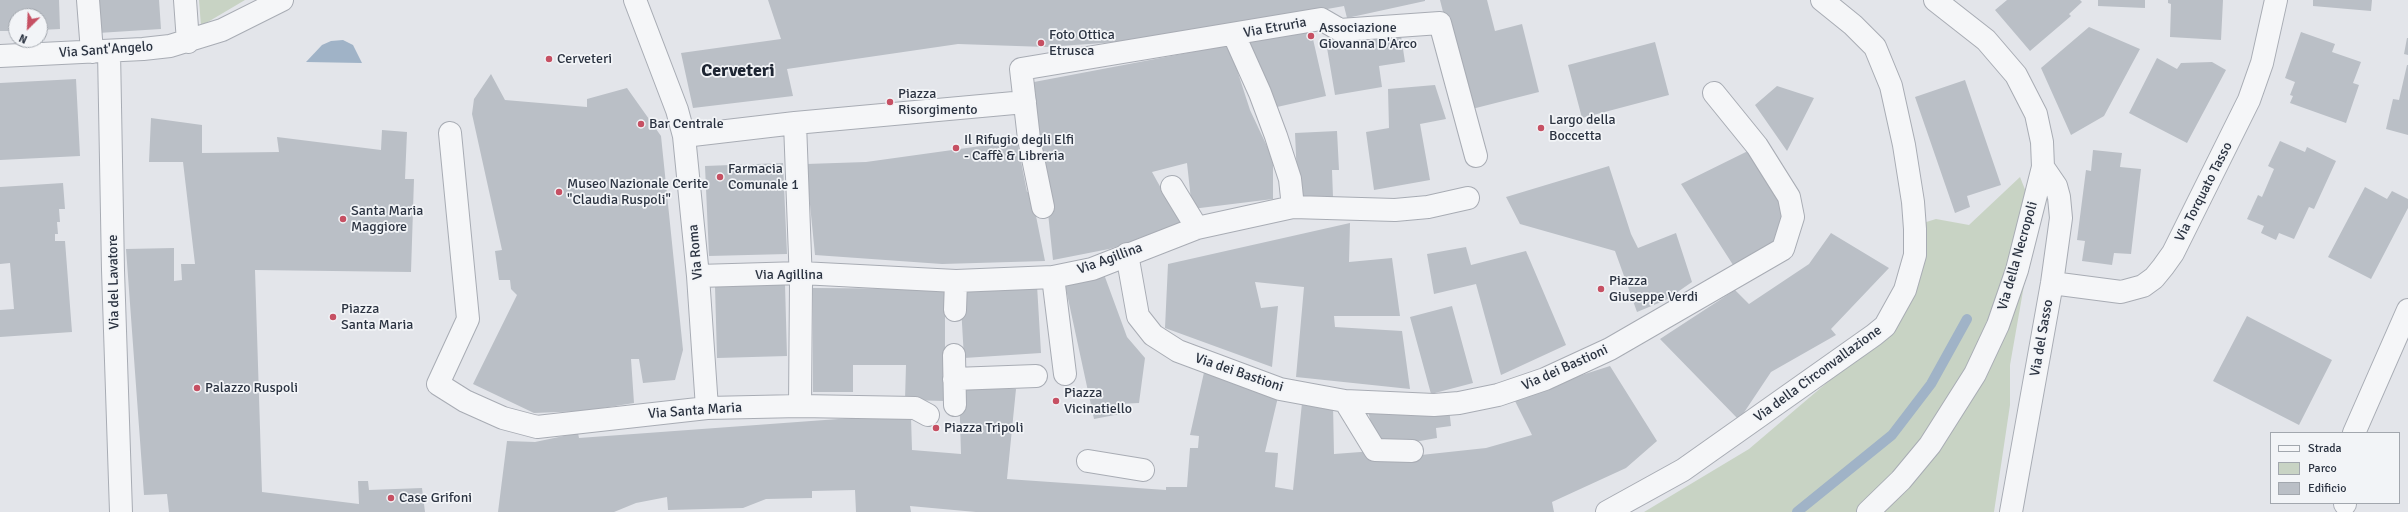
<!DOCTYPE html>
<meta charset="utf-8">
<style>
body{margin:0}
#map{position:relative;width:2408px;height:512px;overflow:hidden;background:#e3e5ea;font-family:Signika,sans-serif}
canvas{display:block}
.legend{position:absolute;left:2270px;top:432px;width:130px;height:72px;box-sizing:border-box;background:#f2f4f7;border:1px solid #a2a7ae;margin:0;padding:5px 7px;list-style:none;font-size:12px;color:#2b3341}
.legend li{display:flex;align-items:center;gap:8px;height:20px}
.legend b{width:20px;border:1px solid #a2a7ae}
.north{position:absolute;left:8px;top:8px;width:40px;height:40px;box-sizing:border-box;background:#f2f4f7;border:1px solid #a2a7ae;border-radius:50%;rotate:204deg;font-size:11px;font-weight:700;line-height:16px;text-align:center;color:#2b3341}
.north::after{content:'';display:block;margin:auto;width:14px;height:18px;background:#c65063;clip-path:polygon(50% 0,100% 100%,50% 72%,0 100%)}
</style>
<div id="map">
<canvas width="2408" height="512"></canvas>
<ul class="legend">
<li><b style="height:5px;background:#f5f6f8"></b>Strada</li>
<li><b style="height:11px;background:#c8d3c4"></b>Parco</li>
<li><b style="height:11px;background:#babfc6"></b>Edificio</li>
</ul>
<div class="north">N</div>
</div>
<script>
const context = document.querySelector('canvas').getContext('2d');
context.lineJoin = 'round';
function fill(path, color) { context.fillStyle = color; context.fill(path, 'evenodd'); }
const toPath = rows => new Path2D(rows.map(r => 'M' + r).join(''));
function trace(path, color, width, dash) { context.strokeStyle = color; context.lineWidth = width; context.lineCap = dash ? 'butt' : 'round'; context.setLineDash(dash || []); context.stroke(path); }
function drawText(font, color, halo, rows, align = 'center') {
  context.font = font + ' Signika,sans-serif'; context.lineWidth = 3.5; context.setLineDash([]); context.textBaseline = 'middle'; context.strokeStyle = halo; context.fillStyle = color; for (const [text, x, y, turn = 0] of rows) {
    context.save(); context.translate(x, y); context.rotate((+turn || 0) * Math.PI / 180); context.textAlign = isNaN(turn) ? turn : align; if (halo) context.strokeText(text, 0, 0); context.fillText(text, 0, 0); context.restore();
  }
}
fill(toPath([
 [199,0,245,0,201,26],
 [2020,177,2036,217,2010,365,2010,405,1994,512,1644,512,1749,449,1850,363,1913,291,1910,227,1936,219,1969,225]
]), '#c8d3c4');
fill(toPath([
 [343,40,353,45,362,63,306,62,322,45,331,41]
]), '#a0b3c7');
trace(toPath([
 [1797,512,1892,435,1931,384,1967,319]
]), '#a0b3c7', 10);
fill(toPath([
 [0,0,59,0,60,29,40,30,40,16,16,16,16,31,0,31],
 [95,0,159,0,161,29,98,33],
 [768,0,1425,0,1425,1,1347,18,1344,6,1160,39,1046,47,958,44,787,69,793,96,693,108,681,53,781,39],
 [1440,0,1487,0,1495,31,1522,24,1539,92,1468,110],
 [2007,0,2080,0,2082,2,2069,14,2071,16,2030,51,1995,10],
 [2098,0,2145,0,2145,8,2098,6],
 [2168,0,2223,0,2221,40,2170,37,2171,4,2168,3],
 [2313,0,2372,0,2371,11,2313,6],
 [1310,26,1326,96,1277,107,1243,38],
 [2089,27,2140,49,2104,116,2071,135,2041,68],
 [1400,29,1405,62,1379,66,1382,87,1335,95,1326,42],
 [2301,32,2335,44,2332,52,2361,62,2353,83,2359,85,2346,123,2290,103,2293,96,2290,95,2295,82,2285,78],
 [2407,38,2408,38,2408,55,2404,54],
 [1655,42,1669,95,1582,118,1568,65],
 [1229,45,1250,110,1273,159,1273,199,1192,209,1187,163,1152,172,1182,226,1109,249,1053,260,1034,82],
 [2157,58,2177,69,2181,63,2212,62,2226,70,2187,143,2129,113],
 [2407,65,2408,65,2408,135,2386,129,2393,99,2399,100],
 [491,74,505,100,587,107,587,99,627,88,661,136,683,350,675,380,643,383,639,359,631,359,634,403,584,411,534,413,473,384,517,295,511,289,510,280,499,280,495,251,502,250,472,114,474,99],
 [76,79,80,156,0,160,0,83],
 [1965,80,2001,185,1967,196,1970,207,1955,213,1915,97],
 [1435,85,1446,119,1420,124,1430,180,1374,190,1366,132,1389,128,1388,89],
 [1777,86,1814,98,1787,151,1755,105],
 [151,118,202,125,202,153,279,152,277,137,381,150,382,130,407,132,405,179,414,179,411,272,255,270,262,492,359,504,358,481,368,481,369,490,422,488,425,512,169,512,167,494,144,495,126,249,174,248,174,281,182,280,181,264,195,264,183,162,149,162],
 [1337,131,1339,170,1332,170,1333,197,1298,199,1295,133],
 [1017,141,1027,192,1031,191,1045,261,942,264,815,255,806,164,866,162],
 [2280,141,2305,152,2307,147,2336,161,2314,209,2309,207,2294,239,2279,233,2276,240,2261,233,2264,226,2247,219,2258,195,2262,197,2274,169,2268,166],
 [1750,150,1782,202,1785,220,1776,241,1735,268,1681,184],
 [2093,150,2122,153,2120,167,2141,169,2131,254,2114,253,2112,265,2082,261,2085,241,2077,240,2086,170,2091,171],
 [783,163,787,254,709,256,705,166],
 [1609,166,1631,234,1638,248,1676,233,1692,282,1666,300,1637,312,1615,251,1520,224,1506,197],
 [63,183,65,209,59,209,60,222,57,222,58,234,55,234,55,241,65,241,72,332,0,337,0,310,14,309,10,263,0,264,0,187],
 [2365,187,2387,199,2392,191,2408,199,2408,208,2371,279,2328,257],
 [1350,223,1349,262,1392,258,1400,316,1334,316,1335,327,1402,331,1410,389,1296,377,1304,287,1255,282,1261,308,1278,306,1272,367,1165,328,1168,264],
 [1831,233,1889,268,1831,329,1836,335,1771,372,1739,420,1660,339,1735,290,1749,304,1809,264],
 [1466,247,1471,265,1526,251,1566,345,1501,375,1476,284,1434,294,1427,254],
 [1105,277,1127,337,1145,358,1139,403,1118,404,1120,414,1094,419,1064,280],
 [785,284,787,356,717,358,715,286],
 [1037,285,1041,353,964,358,960,289],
 [813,288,945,289,945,401,905,400,906,365,853,365,853,392,813,392],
 [1452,306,1473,383,1431,394,1410,317],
 [2247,316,2332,360,2299,425,2213,381],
 [1610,366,1657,441,1626,468,1552,502,1554,512,976,512,910,506,911,512,856,512,855,490,812,491,812,498,766,499,743,508,668,510,667,497,636,503,614,512,498,512,507,441,535,442,578,433,579,438,852,418,911,417,912,450,961,454,959,387,1016,389,1007,479,1166,490,1166,487,1187,487,1190,448,1198,448,1199,436,1190,435,1205,368,1278,397,1265,452,1278,453,1275,487,1293,490,1302,403,1333,404,1334,454,1374,451,1393,458,1486,448,1532,435,1513,397],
 [1449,408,1451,426,1436,428,1437,438,1397,445,1376,444,1368,411]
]), '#babfc6');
const minor = toPath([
 [88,0,92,52],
 [185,0,188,42],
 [635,0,677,110,684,136,698,276,707,408],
 [1234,35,1260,93,1276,136,1290,179,1293,207],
 [109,51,113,270,121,512],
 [0,56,143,49,170,46,222,30,282,0],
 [795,123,801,283,800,406],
 [450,133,468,319,438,384,465,401,503,418,537,427,707,408,800,406,915,408,928,415],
 [684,136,795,123,1025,102],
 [1172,187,1197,228],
 [1043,207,1029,139,1021,69,1321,19,1340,30,1440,23,1476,156],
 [1127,254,1138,316,1153,335,1178,351,1280,389,1345,401,1434,405,1459,403,1498,395,1545,379,1610,349,1783,249,1793,217,1789,197,1757,146,1714,93],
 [698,276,801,273,956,281,1053,277,1092,269,1197,228,1293,207,1395,210,1428,207,1468,198],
 [1053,277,1065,374],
 [2052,283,2121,292,2143,286,2154,278,2163,267,2173,253,2249,100,2262,63,2276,0],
 [955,310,956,281],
 [954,355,955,405],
 [954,379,1036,376],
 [1345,401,1375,450,1412,451],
 [2354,433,2408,310],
 [1088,461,1143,470],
 [2345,503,2345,504],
 [1607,512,1683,470,1874,335,1885,326,1905,290,1915,255,1915,229,1913,202,1904,145,1891,86,1875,47,1853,25,1822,0],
 [1868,512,1901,480,1930,445,1975,374,1998,325,2017,270,2043,167,2042,142,2036,114,2016,75,1986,40,1935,0],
 [2011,512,2052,283,2061,218,2059,197,2056,186,2043,167]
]);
trace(minor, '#a8acb4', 24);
trace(minor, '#f5f6f8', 22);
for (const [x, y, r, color] of [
 [1311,36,4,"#c65063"],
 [1041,43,4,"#c65063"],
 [549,59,4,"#c65063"],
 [890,102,4,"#c65063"],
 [641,124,4,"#c65063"],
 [1541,128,4,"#c65063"],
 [956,148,4,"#c65063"],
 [720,177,4,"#c65063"],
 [559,192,4,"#c65063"],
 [343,219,4,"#c65063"],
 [1601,289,4,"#c65063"],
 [333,317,4,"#c65063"],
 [197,388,4,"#c65063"],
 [1056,401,4,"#c65063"],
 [936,428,4,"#c65063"],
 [391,498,4,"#c65063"]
]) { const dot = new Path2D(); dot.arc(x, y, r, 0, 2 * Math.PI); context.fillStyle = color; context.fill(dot); trace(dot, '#f2f4f7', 1.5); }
drawText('14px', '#2b3341', '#f2f4f7', [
 ["Via Etruria",1275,28,-10],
 ["Via Sant'Angelo",106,50,-4],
 ["Via Torquato Tasso",2204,192,-63],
 ["Via Roma",696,252,-95],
 ["Via della Necropoli",2018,256,-74],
 ["Via Agillina",1110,259,-20],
 ["Via Agillina",789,275],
 ["Via del Lavatore",114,282,-91],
 ["Via del Sasso",2042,338,-80],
 ["Via dei Bastioni",1565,368,-24],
 ["Via dei Bastioni",1239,373,19],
 ["Via della Circonvallazione",1818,374,-36],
 ["Via Santa Maria",695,411,-4]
]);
drawText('14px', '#2b3341', '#f2f4f7', [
 ["Associazione",1319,28],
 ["Giovanna D'Arco",1319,44],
 ["Foto Ottica",1049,35],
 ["Etrusca",1049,51],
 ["Cerveteri",557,59],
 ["Piazza",898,94],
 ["Risorgimento",898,110],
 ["Largo della",1549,120],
 ["Boccetta",1549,136],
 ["Bar Centrale",649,124],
 ["Il Rifugio degli Elfi",964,140],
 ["- Caffè & Libreria",964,156],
 ["Farmacia",728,169],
 ["Comunale 1",728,185],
 ["Museo Nazionale Cerite",567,184],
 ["\"Claudia Ruspoli\"",567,200],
 ["Santa Maria",351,211],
 ["Maggiore",351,227],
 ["Piazza",1609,281],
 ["Giuseppe Verdi",1609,297],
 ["Piazza",341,309],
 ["Santa Maria",341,325],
 ["Palazzo Ruspoli",205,388],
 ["Piazza",1064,393],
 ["Vicinatiello",1064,409],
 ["Piazza Tripoli",944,428],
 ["Case Grifoni",399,498]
], 'left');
drawText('bold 18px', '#1d2532', '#f2f4f7', [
 ["Cerveteri",738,71]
]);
</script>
